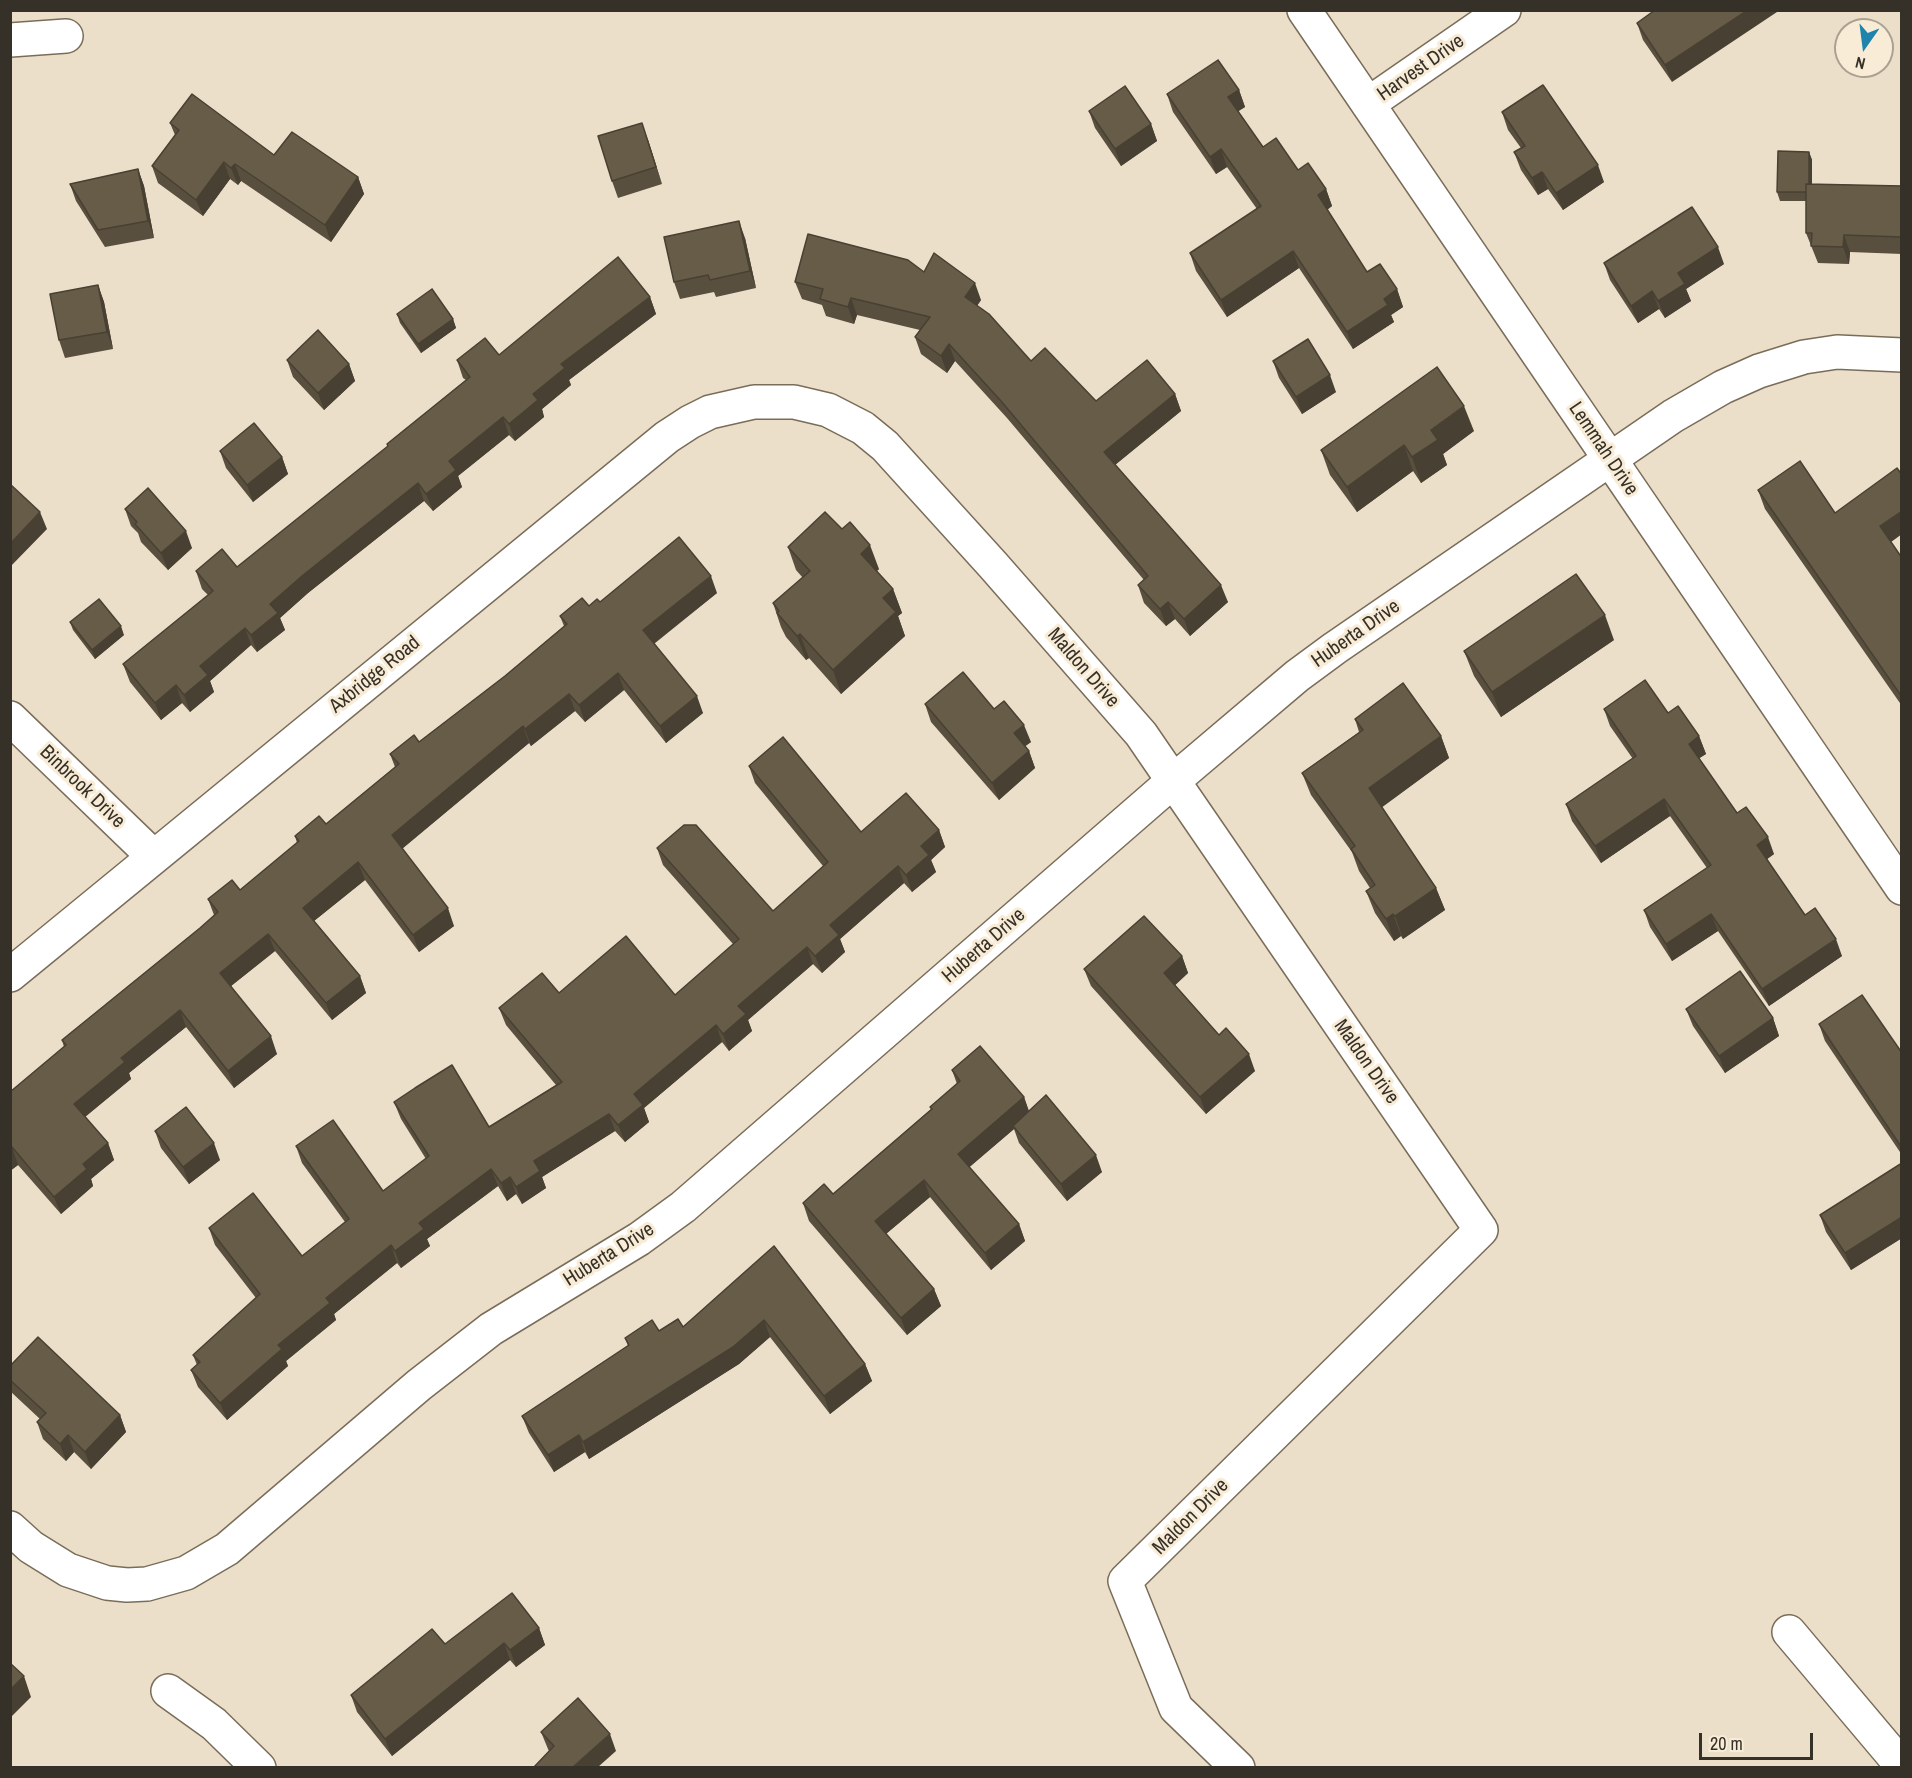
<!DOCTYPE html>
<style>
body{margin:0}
#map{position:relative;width:1912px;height:1778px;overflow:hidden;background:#ecdfc9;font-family:"Archivo Narrow",sans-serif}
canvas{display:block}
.frame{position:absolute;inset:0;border:12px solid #353028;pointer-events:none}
.north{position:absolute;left:1834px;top:18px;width:60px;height:60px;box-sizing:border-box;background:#f9ecd6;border:2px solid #aba190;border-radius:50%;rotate:194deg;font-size:16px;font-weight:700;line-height:24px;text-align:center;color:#353028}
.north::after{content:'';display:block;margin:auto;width:21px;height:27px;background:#1e84ae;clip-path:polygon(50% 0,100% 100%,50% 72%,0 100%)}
.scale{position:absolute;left:1699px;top:1733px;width:114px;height:27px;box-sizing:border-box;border:3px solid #353028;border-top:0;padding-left:8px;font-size:18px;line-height:21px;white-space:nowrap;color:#353028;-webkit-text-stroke:4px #f9ecd6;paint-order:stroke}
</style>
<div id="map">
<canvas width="1912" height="1778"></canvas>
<div class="frame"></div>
<div class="north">N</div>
<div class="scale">20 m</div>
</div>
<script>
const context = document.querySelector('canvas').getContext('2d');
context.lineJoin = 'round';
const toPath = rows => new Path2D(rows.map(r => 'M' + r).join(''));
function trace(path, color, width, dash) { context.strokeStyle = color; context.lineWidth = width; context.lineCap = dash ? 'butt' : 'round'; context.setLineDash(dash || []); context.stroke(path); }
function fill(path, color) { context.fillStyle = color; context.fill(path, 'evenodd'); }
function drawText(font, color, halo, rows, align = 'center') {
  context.font = font + ' "Archivo Narrow",sans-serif'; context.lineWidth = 6; context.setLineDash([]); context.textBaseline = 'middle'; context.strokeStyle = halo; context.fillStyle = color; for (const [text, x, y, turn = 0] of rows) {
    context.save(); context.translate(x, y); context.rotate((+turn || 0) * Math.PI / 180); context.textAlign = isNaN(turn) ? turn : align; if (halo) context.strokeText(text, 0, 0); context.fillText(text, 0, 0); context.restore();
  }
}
const minor = toPath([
 [1304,10,1902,888],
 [10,40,66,36],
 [1368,104,1504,10],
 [10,718,153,856],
 [10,975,667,437,690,422,710,412,754,402,794,402,828,410,863,428,885,446,993,565,1141,734,1481,1230,1125,1581,1176,1708,1238,1768],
 [10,1528,31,1547,68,1570,107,1583,127,1585,147,1584,186,1573,227,1549,419,1385,491,1329,639,1239,683,1207,1172,782,1297,676,1335,648,1673,416,1723,387,1759,371,1804,357,1837,352,1902,355],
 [1789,1632,1902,1766],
 [168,1691,214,1724,259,1768]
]);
trace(minor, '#796d59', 36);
trace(minor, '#fff', 33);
fill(toPath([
 [1655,10,1672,82,1643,40,1637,23],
 [1239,90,1245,107,1238,111,1263,147,1326,189,1332,206,1327,210,1367,272,1397,289,1403,307,1391,315,1394,322,1353,349,1299,268,1227,317,1196,271,1190,253,1257,209,1227,167,1216,174,1173,112,1167,94],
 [1089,111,1151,124,1157,141,1121,166,1095,128],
 [1502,112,1604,182,1563,210,1548,189,1538,195,1521,170,1514,152,1521,148,1508,130],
 [170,123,274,155,358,177,364,194,331,242,241,181,238,185,230,179,203,216,158,183,152,166,175,135],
 [648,140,662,184,618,198,612,181],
 [1809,152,1812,160,1812,184,1902,186,1902,254,1850,252,1849,264,1818,263,1806,233,1806,201,1780,201,1777,192],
 [138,169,144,186,154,238,105,247,76,201,70,184],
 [745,238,756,288,716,297,714,292,680,299,674,282],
 [1604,263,1724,264,1686,289,1691,301,1665,318,1659,309,1638,323,1610,280],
 [924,272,981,300,977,306,1031,361,1096,401,1175,394,1181,411,1115,465,1228,602,1190,636,1175,619,1166,626,1144,603,1138,585,1144,580,1007,418,955,361,947,373,921,354,915,337,920,330,857,315,854,324,826,316,822,305,802,299,795,282],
 [98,285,104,302,113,349,65,358,59,340],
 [650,297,656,314,569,380,571,385,542,409,544,417,515,441,509,435,458,476,462,487,433,511,424,501,308,593,280,618,285,630,257,652,251,645,210,681,214,692,190,712,182,703,161,720,130,682,123,664,208,595,202,589,196,571,237,567,388,447,387,444,466,380,463,378,457,360,499,355],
 [397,314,453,319,456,328,421,353,400,323],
 [287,360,349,364,355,381,324,410,293,377],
 [1273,361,1336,392,1302,414,1279,378],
 [1474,431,1443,454,1447,465,1421,483,1413,471,1357,512,1330,475,1321,450],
 [220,451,282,457,288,474,253,502,226,468],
 [1758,490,1891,542,1902,558,1902,706,1765,509],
 [125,509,192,548,168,570,141,542,138,533,131,526],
 [788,547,879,569,877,571,893,589,902,613,898,616,905,636,841,694,809,658,806,660,786,637,781,627,773,603,803,578,796,570],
 [717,593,654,644,703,713,666,743,624,690,585,722,575,711,531,746,529,743,402,849,454,926,419,952,365,880,314,921,360,976,366,993,332,1020,275,951,231,986,277,1054,234,1088,186,1027,129,1073,131,1079,85,1117,108,1143,114,1160,91,1179,93,1186,61,1214,18,1165,10,1171,10,1092,64,1047,62,1040,200,928,214,915,208,899,240,890,297,843,295,836,326,824,395,767,390,754,419,742,505,676,564,626,560,616,600,602],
 [70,622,124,635,95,659,73,630],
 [1614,640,1501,717,1474,676,1464,651],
 [925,704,994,709,1031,742,1025,746,1029,751,1035,768,999,800,931,722],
 [1604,709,1668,713,1699,736,1706,754,1699,758,1737,813,1774,854,1767,859,1805,915,1842,956,1769,1006,1718,931,1672,961,1650,927,1644,910,1707,868,1670,816,1601,863,1572,821,1566,804,1633,759,1610,726],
 [1355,719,1441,736,1449,758,1381,807,1436,888,1445,910,1403,939,1401,936,1394,941,1375,913,1366,891,1370,888,1359,871,1352,852,1311,795,1302,773,1359,732],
 [749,766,861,832,939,830,945,847,931,860,936,872,912,892,904,883,840,939,845,952,822,973,813,964,748,1020,752,1031,729,1051,722,1042,644,1108,649,1122,625,1142,615,1131,542,1177,546,1188,522,1204,516,1194,507,1201,498,1186,427,1239,430,1246,401,1268,397,1263,334,1314,336,1320,286,1361,288,1366,227,1420,198,1387,191,1370,197,1365,193,1355,256,1298,215,1245,209,1228,302,1256,345,1222,302,1163,296,1146,383,1191,426,1159,401,1119,394,1102,489,1127,556,1085,506,1025,499,1008,559,993,675,995,733,944,663,865,657,848,773,911,823,866,755,783],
 [1182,956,1188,973,1175,985,1219,1035,1255,1071,1206,1114,1091,986,1084,969],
 [1686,1009,1773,1018,1779,1036,1725,1073,1693,1026],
 [1819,1024,1902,1053,1902,1155,1825,1041],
 [952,1070,1024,1097,1029,1111,1102,1172,1067,1201,1019,1143,1014,1129,969,1167,1019,1224,1025,1241,991,1270,930,1197,886,1234,934,1289,941,1306,907,1335,809,1221,803,1203,833,1194,931,1109,930,1107,957,1084],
 [155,1131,220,1160,189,1184,161,1148],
 [1902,1163,1902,1238,1851,1270,1826,1232,1820,1215],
 [774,1246,865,1364,872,1381,830,1414,770,1337,739,1364,589,1459,585,1452,554,1472,529,1433,522,1416,628,1346,625,1338,659,1331,683,1327],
 [10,1366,120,1415,126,1432,91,1469,74,1452,66,1461,43,1439,37,1422,40,1419,10,1391],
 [539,1628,545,1645,516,1667,510,1660,392,1756,357,1712,351,1695,445,1644],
 [541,1732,616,1751,549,1751,548,1749]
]), '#594f3e');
fill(toPath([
 [1748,10,1780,10,1672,82,1665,65],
 [1239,90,1245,107,1234,114,1228,97],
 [642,123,648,140,662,184,656,167],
 [1151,124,1157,141,1121,166,1115,149],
 [1221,149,1227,167,1216,174,1210,157],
 [1809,152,1812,160,1812,201,1809,192],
 [224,162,230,179,203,216,196,200],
 [235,164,241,181,238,185,231,168],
 [1598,165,1604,182,1563,210,1556,193],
 [138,169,144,186,154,238,148,221],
 [1542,172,1548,189,1538,195,1532,178],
 [358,177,364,194,331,242,325,225],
 [1326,189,1332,206,1324,212,1318,195],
 [739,221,745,238,756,288,750,271],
 [1844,235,1850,252,1849,264,1843,247],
 [1718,247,1724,264,1686,289,1691,301,1665,318,1658,301,1678,273],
 [1293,251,1299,268,1227,317,1221,300],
 [975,283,981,300,971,314,965,297],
 [98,285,104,302,113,349,107,332],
 [1397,289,1403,307,1391,315,1394,322,1353,349,1347,332,1384,299],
 [1652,291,1659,309,1638,323,1631,306],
 [650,297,656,314,569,380,571,385,542,409,544,417,515,441,509,424,533,394,561,364],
 [851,298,857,315,854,324,848,307],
 [453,319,456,328,421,353,418,344],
 [949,344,955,361,947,373,941,356],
 [349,364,355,381,324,410,318,393],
 [1330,375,1336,392,1302,414,1296,397],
 [1175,394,1181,411,1110,469,1104,452],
 [1464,406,1474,431,1443,454,1447,465,1421,483,1412,457,1431,430],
 [503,417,509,435,458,476,462,487,433,511,426,494,449,461],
 [1404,445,1413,471,1357,512,1347,487],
 [282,457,288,474,253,502,247,485],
 [418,483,424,501,308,593,280,618,285,630,257,652,251,635,270,604,302,576],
 [1902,511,1902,534,1887,545,1880,526],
 [40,512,47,529,10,567,10,544],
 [186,531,192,548,168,570,161,553],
 [870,545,879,569,869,578,861,554],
 [711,576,717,593,649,647,643,630],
 [1221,585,1228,602,1190,636,1184,619],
 [893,589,902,613,898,616,905,636,841,694,833,670,883,598],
 [1168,602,1175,619,1166,626,1160,609],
 [1605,615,1614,640,1501,717,1492,692],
 [121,626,124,635,95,659,92,650],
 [245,628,251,645,210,681,214,692,190,712,184,695,200,666],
 [800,634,809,658,806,660,797,636],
 [618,673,624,690,585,722,579,705],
 [176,685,182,703,161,720,155,703],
 [569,694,575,711,531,746,525,729],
 [697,696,703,713,666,743,660,726],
 [1024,725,1031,742,1020,750,1014,733],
 [523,726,529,743,398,852,392,835],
 [1441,736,1449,758,1377,811,1369,788],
 [1699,736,1706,754,1695,761,1689,744],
 [1029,751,1035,768,999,800,992,783],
 [1664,799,1670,816,1601,863,1595,846],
 [939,830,945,847,931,860,936,872,912,892,906,875,921,846],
 [1768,837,1774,854,1763,862,1757,845],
 [358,862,365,880,309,925,303,908],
 [898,866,904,883,840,939,845,952,822,973,815,956,830,925],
 [1436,888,1445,910,1403,939,1395,916],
 [448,908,454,926,419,952,413,935],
 [1393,914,1401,936,1394,941,1386,919],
 [1711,914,1718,931,1672,961,1666,944],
 [268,934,275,951,226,990,220,973],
 [1836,939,1842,956,1769,1006,1762,989],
 [807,947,813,964,748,1020,752,1031,729,1051,723,1034,738,1006],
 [1182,956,1188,973,1170,990,1164,973],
 [360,976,366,993,332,1020,326,1003],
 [180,1010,186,1027,129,1073,131,1079,80,1121,74,1104,121,1058],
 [1773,1018,1779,1036,1725,1073,1719,1056],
 [716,1025,722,1042,644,1108,649,1122,625,1142,618,1125,634,1094],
 [271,1036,277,1054,234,1088,228,1071],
 [1249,1054,1255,1071,1206,1114,1200,1097],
 [1024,1097,1030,1115,1013,1126,1014,1129,965,1171,958,1154],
 [609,1114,615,1131,542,1177,546,1188,522,1204,516,1187,534,1161],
 [108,1143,114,1160,91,1179,93,1186,61,1214,54,1197,83,1164],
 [214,1143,220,1160,189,1184,183,1167],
 [12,1147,18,1165,10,1171,10,1149],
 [1096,1155,1102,1172,1067,1201,1061,1184],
 [491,1169,498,1186,427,1239,430,1246,401,1268,395,1251,419,1223],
 [510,1177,516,1194,507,1201,501,1183],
 [924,1180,930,1197,881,1238,875,1221],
 [1902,1217,1902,1238,1851,1270,1845,1253],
 [1019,1224,1025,1241,991,1270,985,1253],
 [391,1245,397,1263,334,1314,336,1320,286,1361,288,1366,227,1420,220,1403,326,1298],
 [934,1289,941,1306,907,1335,901,1318],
 [764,1320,770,1337,739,1364,589,1459,583,1442],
 [865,1364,872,1381,830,1414,824,1396],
 [120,1415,126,1432,91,1469,85,1452],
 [68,1435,74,1452,66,1461,60,1444],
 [579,1435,585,1452,554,1472,548,1455],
 [539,1628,545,1645,516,1667,510,1650],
 [504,1643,510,1660,392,1756,385,1739],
 [24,1676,31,1697,10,1718,10,1690],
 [610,1734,616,1751,598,1767,573,1767]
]), '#484032');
const building = toPath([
 [1655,10,1748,10,1665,65,1637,23,1655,10],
 [1218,60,1239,90,1228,97,1263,147,1276,138,1298,170,1308,163,1326,189,1318,195,1367,272,1380,264,1397,289,1384,299,1388,305,1347,332,1293,251,1221,300,1190,253,1261,206,1221,149,1210,157,1167,94,1218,60],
 [1543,85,1598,165,1556,193,1542,172,1532,178,1514,152,1525,146,1502,112,1543,85],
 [1125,86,1151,124,1115,149,1089,111,1125,86],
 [192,94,274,155,292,132,358,177,325,225,235,164,231,168,224,162,196,200,152,166,179,130,170,123,192,94],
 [642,123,656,167,612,181,598,136,642,123],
 [1778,151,1809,152,1809,184,1806,184,1806,192,1777,192,1778,151],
 [138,169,148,221,98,230,70,184,138,169],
 [1806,184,1902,186,1902,237,1844,235,1843,247,1811,246,1812,233,1806,233,1806,184],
 [1692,207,1718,247,1678,273,1685,284,1658,301,1652,291,1631,306,1604,263,1692,207],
 [739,221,750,271,710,280,708,275,674,282,664,237,739,221],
 [808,234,908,260,924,272,934,253,975,283,965,297,989,314,1031,361,1045,348,1096,401,1147,360,1175,394,1104,452,1221,585,1184,619,1168,602,1160,609,1138,585,1148,576,1001,401,949,344,941,356,915,337,930,317,851,298,848,307,820,299,823,289,795,282,808,234],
 [618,257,650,297,561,364,565,368,533,394,538,400,509,424,503,417,449,461,456,470,426,494,418,483,302,576,270,604,278,613,251,635,245,628,200,666,208,675,184,695,176,685,155,703,123,664,213,591,196,571,222,549,237,567,388,446,387,444,470,377,457,360,485,338,499,355,618,257],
 [98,285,107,332,59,340,50,294,98,285],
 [432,289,453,319,418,344,397,314,432,289],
 [318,330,349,364,318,393,287,360,318,330],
 [1308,339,1330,375,1296,397,1273,361,1308,339],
 [1437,367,1464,406,1431,430,1438,440,1412,457,1404,445,1347,487,1321,450,1437,367],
 [254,423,282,457,247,485,220,451,254,423],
 [1800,461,1835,513,1897,468,1902,475,1902,511,1880,526,1902,558,1902,697,1758,490,1800,461],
 [10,484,40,512,10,544,10,484],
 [148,488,186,531,161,553,135,524,137,522,125,509,148,488],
 [825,512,842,529,850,522,870,545,861,554,893,589,883,598,896,612,833,670,800,634,797,636,777,613,779,611,773,603,810,571,788,547,825,512],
 [679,537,711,576,643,630,697,696,660,726,618,673,579,705,569,694,525,729,523,726,392,835,448,908,413,935,358,862,303,908,360,976,326,1003,268,934,220,973,271,1036,228,1071,180,1010,121,1058,125,1062,74,1104,108,1143,83,1164,87,1169,54,1197,12,1147,10,1149,10,1092,66,1045,62,1040,200,928,218,912,208,899,232,880,240,890,299,841,295,836,319,816,326,824,399,764,390,754,414,735,419,742,505,676,567,624,560,616,582,598,589,606,597,599,600,602,679,537],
 [1576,574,1605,615,1492,692,1464,651,1576,574],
 [99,599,121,626,92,650,70,622,99,599],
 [963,672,994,709,1004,701,1024,725,1014,733,1029,751,992,783,925,704,963,672],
 [1645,680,1668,713,1678,706,1699,736,1689,744,1737,813,1746,807,1768,837,1757,845,1805,915,1815,908,1836,939,1762,989,1711,914,1666,944,1644,910,1711,865,1664,799,1595,846,1566,804,1636,756,1604,709,1645,680],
 [1403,683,1441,736,1369,788,1436,888,1395,916,1393,914,1386,919,1366,891,1375,885,1351,849,1355,846,1302,773,1363,730,1355,719,1403,683],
 [783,737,861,832,906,793,939,830,921,846,929,855,906,875,898,866,830,925,839,935,815,956,807,947,738,1006,746,1014,723,1034,716,1025,634,1094,643,1105,618,1125,609,1114,534,1161,540,1171,516,1187,510,1177,501,1183,491,1169,419,1223,424,1229,395,1251,391,1245,326,1298,330,1303,278,1345,282,1349,220,1403,191,1370,200,1362,193,1355,260,1294,209,1228,253,1193,302,1256,349,1219,296,1146,333,1120,383,1191,429,1156,394,1102,415,1088,452,1065,489,1127,562,1082,499,1008,542,973,559,993,626,936,675,995,739,939,657,848,684,825,696,825,773,911,828,862,749,766,783,737],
 [1144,916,1182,956,1164,973,1219,1035,1226,1028,1249,1054,1200,1097,1084,969,1144,916],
 [1740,971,1773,1018,1719,1056,1686,1009,1740,971],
 [1862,995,1902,1053,1902,1148,1819,1024,1862,995],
 [980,1046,1024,1097,958,1154,1019,1224,985,1253,924,1180,875,1221,934,1289,901,1318,803,1203,824,1184,833,1194,932,1109,930,1107,960,1081,952,1070,980,1046],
 [1046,1095,1096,1155,1061,1184,1013,1126,1046,1095],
 [186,1107,214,1143,183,1167,155,1131,186,1107],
 [1902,1163,1902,1217,1845,1253,1820,1215,1902,1163],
 [774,1246,865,1364,824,1396,764,1320,733,1347,583,1442,579,1435,548,1455,522,1416,629,1345,625,1338,652,1320,659,1331,678,1319,683,1327,774,1246],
 [38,1337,120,1415,85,1452,68,1435,60,1444,37,1422,46,1413,10,1380,10,1366,38,1337],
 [512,1593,539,1628,510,1650,504,1643,385,1739,351,1695,432,1629,445,1644,512,1593],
 [10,1663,24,1676,10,1690,10,1663],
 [578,1698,610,1734,573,1767,534,1767,554,1746,541,1732,578,1698]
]);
fill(building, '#675c48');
trace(building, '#484032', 1.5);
drawText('20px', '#353028', '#f9ecd6', [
 ["Harvest Drive",1421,68,-35],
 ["Lemmah Drive",1603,449,56],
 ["Huberta Drive",1356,634,-35],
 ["Maldon Drive",1083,668,49],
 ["Axbridge Road",375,675,-39],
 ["Binbrook Drive",82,787,44],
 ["Huberta Drive",984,946,-41],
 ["Maldon Drive",1366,1062,55],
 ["Huberta Drive",609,1255,-32],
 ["Maldon Drive",1191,1517,-45]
]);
</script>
